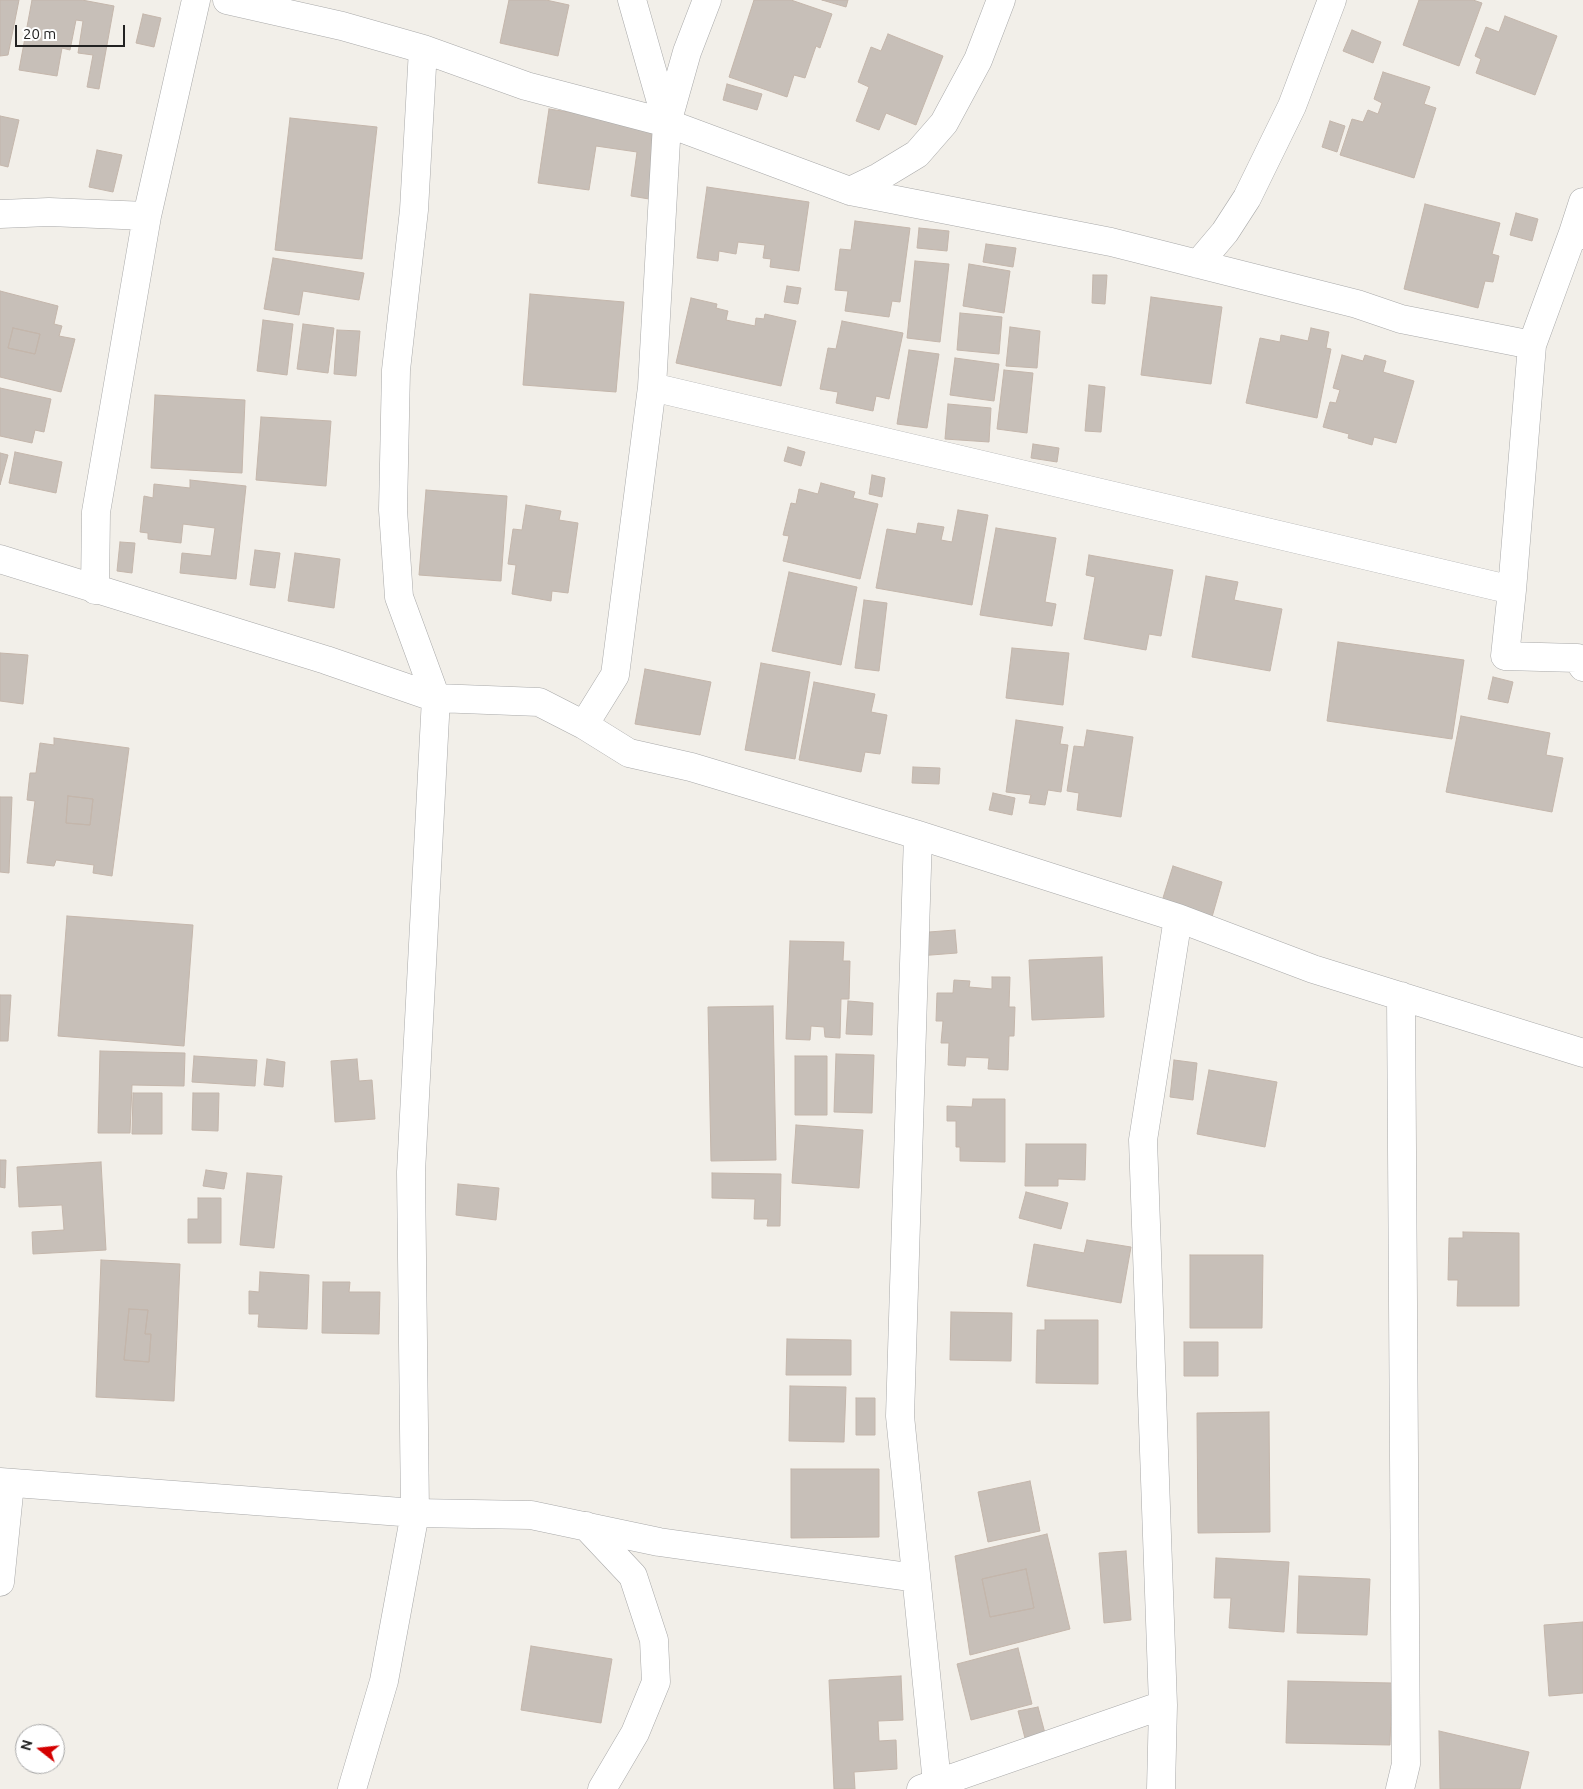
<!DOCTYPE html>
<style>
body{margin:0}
#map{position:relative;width:1583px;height:1789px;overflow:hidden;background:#f2efe9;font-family:Ubuntu,sans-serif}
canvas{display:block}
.north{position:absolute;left:15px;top:1724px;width:50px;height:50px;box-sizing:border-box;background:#fff;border:1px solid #a7a7a7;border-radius:50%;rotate:286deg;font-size:14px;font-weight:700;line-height:20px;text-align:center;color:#222}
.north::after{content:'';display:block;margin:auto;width:18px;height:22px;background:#d40000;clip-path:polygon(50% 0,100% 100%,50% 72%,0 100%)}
.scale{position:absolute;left:15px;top:25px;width:110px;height:22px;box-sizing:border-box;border:2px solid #222;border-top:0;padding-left:6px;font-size:15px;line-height:18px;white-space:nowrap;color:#222;-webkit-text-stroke:4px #fff;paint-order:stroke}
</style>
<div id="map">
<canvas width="1583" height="1789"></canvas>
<div class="north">N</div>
<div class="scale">20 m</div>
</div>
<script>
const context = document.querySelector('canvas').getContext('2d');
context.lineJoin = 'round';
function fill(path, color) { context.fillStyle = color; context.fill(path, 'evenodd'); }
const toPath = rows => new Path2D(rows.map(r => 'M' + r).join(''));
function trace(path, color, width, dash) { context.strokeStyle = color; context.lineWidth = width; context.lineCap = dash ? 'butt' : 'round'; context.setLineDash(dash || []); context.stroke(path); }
const building = toPath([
 [0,0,19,0,8,55,0,56,0,0],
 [32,0,82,0,114,6,99,89,87,87,93,55,78,53,83,21,76,20,70,50,62,48,57,76,19,70,32,0],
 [509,0,546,0,569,5,558,56,500,43,509,0],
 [754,0,791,0,832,14,820,48,816,46,805,78,794,75,787,97,729,77,754,0],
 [822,0,848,0,846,7,822,0],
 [1419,0,1473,0,1482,3,1459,66,1403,45,1419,0],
 [143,14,161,18,154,47,136,43,143,14],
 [1505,16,1557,36,1535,95,1476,73,1481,59,1475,56,1486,27,1499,32,1505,16],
 [1352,30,1381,42,1373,63,1343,51,1352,30],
 [888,34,943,56,916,125,886,113,879,130,856,121,869,87,858,82,871,47,881,51,888,34],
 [1383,72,1430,87,1424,104,1436,108,1414,178,1340,155,1352,119,1363,122,1368,110,1378,114,1382,103,1374,99,1383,72],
 [727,84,762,94,757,110,723,100,727,84],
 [549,109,660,126,649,199,631,196,637,152,596,146,589,190,538,183,549,109],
 [0,116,19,120,8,167,0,165,0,116],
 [290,118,377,127,362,259,275,250,290,118],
 [1330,121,1345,126,1337,152,1322,147,1330,121],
 [97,150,122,155,113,192,89,187,97,150],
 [707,187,809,202,799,271,770,267,771,259,763,258,765,245,738,242,736,254,719,251,718,261,697,258,707,187],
 [1425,204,1500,223,1492,254,1499,256,1493,282,1485,281,1478,308,1404,289,1425,204],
 [1516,213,1538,219,1532,241,1510,235,1516,213],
 [855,221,910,228,900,302,892,301,889,317,845,311,848,291,835,290,840,249,851,250,855,221],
 [919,228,949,231,947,251,917,248,919,228],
 [986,244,1016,248,1013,267,983,262,986,244],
 [273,258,364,273,359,300,303,291,299,315,264,309,273,258],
 [915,261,949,264,940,342,907,338,915,261],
 [969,264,1010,271,1004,313,963,306,969,264],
 [1093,275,1107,275,1105,304,1092,303,1093,275],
 [787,286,801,288,798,304,784,302,787,286],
 [0,291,58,306,54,324,62,326,59,336,75,339,61,392,0,377,0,291],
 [13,328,40,334,35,354,8,348,13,328],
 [530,294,624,302,616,392,523,385,530,294],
 [1151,297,1222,307,1211,384,1141,375,1151,297],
 [691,298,717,304,716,308,728,311,726,320,755,326,756,318,764,319,765,314,796,321,781,386,676,363,691,298],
 [960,313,1002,317,999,354,957,350,960,313],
 [263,320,293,324,287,375,257,371,263,320],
 [842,321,903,333,889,399,876,396,873,411,836,403,838,392,820,389,828,348,836,349,842,321],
 [303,324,334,328,328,373,297,369,303,324],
 [1010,327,1040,331,1037,368,1006,366,1010,327],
 [13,328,40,334,35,354,8,348,13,328],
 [1311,328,1329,332,1326,348,1331,349,1317,418,1246,403,1260,338,1280,342,1281,335,1308,341,1311,328],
 [337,330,360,331,356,376,334,374,337,330],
 [909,350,939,354,927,428,897,424,909,350],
 [1342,355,1363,361,1365,355,1386,361,1383,372,1414,381,1396,443,1374,437,1372,445,1348,438,1349,434,1323,427,1330,402,1336,403,1340,390,1333,388,1342,355],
 [955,358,999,364,994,401,950,395,955,358],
 [1004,370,1033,373,1027,433,997,429,1004,370],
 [1089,385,1105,387,1101,432,1085,431,1089,385],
 [0,388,51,399,44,432,35,430,32,443,0,436,0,388],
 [155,395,245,400,242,473,151,468,155,395],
 [948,404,991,408,989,442,945,439,948,404],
 [261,417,331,421,326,486,256,480,261,417],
 [1033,444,1059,448,1057,462,1031,458,1033,444],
 [788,447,805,452,801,466,784,461,788,447],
 [15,452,62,462,56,493,9,483,15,452],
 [0,453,8,455,0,485,0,453],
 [872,475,885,478,882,497,869,494,872,475],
 [190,480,246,486,236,579,180,573,182,553,211,556,215,528,183,524,181,543,148,539,148,533,140,532,144,496,153,498,154,484,190,488,190,480],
 [821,483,855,492,853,498,878,504,860,579,783,561,789,536,783,535,791,503,796,504,799,489,818,494,821,483],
 [426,490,507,496,501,581,419,575,426,490],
 [526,505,561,511,559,520,578,523,568,593,552,591,551,601,512,594,516,565,508,564,513,529,522,530,526,505],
 [958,510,988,515,972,605,876,588,887,529,916,534,918,523,944,527,941,540,952,542,958,510],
 [996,528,1056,538,1045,602,1056,604,1052,626,980,615,996,528],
 [120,542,135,543,132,573,117,571,120,542],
 [255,550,280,553,275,588,250,585,255,550],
 [295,553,340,559,334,608,288,601,295,553],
 [1089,555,1173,570,1161,636,1149,634,1146,650,1084,639,1095,577,1086,575,1089,555],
 [789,572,857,587,841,665,772,651,789,572],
 [1206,576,1238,582,1234,600,1282,609,1270,671,1192,657,1206,576],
 [864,600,887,603,879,671,855,668,864,600],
 [1338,642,1464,660,1452,739,1327,721,1338,642],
 [1012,648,1069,653,1063,705,1006,698,1012,648],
 [0,653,28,655,23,704,0,701,0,653],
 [761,663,810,672,795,759,745,750,761,663],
 [645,669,711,682,700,735,635,724,645,669],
 [1493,677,1513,682,1508,703,1488,699,1493,677],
 [814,682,875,694,871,712,887,715,880,754,865,752,861,772,799,760,814,682],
 [1461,716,1550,733,1546,755,1563,758,1552,812,1446,792,1461,716],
 [1016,720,1063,727,1060,744,1068,745,1061,792,1048,790,1045,805,1029,803,1031,795,1006,792,1016,720],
 [1087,730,1133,737,1121,817,1077,810,1079,793,1067,791,1074,746,1084,747,1087,730],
 [54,738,129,748,112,876,93,873,94,865,56,860,54,866,27,863,35,801,27,800,30,773,36,773,40,743,54,745,54,738],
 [68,796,93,799,90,825,66,823,68,796],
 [913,767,940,768,939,784,912,783,913,767],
 [993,793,1015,798,1012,815,989,810,993,793],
 [68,796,93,799,90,825,66,823,68,796],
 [0,797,12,797,9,873,0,872,0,797],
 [1173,866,1222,882,1212,917,1162,901,1173,866],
 [67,916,193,925,184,1046,58,1036,67,916],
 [955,930,957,953,918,956,916,933,955,930],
 [790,941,844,942,843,961,850,961,849,999,841,999,840,1038,825,1037,824,1027,811,1026,810,1040,786,1039,790,941],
 [1102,957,1104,1017,1032,1020,1029,960,1102,957],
 [992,977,1010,977,1009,1007,1015,1007,1014,1036,1009,1036,1008,1070,988,1069,989,1058,966,1057,965,1066,948,1065,949,1043,941,1043,943,1021,936,1021,937,993,953,993,954,980,970,981,969,987,992,989,992,977],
 [0,995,11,995,8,1041,0,1041,0,995],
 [848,1001,873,1003,872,1035,846,1034,848,1001],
 [773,1006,776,1160,711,1161,708,1007,773,1006],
 [100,1051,185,1053,184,1086,132,1085,130,1133,98,1133,100,1051],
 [836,1054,874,1055,872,1113,834,1112,836,1054],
 [194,1056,257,1060,255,1086,192,1082,194,1056],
 [795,1056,827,1056,827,1115,795,1115,795,1056],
 [267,1059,285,1062,283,1087,264,1085,267,1059],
 [357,1059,359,1081,372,1080,375,1119,335,1122,331,1061,357,1059],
 [1174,1060,1197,1063,1193,1100,1170,1097,1174,1060],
 [1209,1070,1277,1082,1265,1147,1197,1134,1209,1070],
 [133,1093,162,1093,162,1134,132,1134,133,1093],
 [193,1093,219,1093,218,1131,192,1130,193,1093],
 [973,1099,1005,1099,1005,1162,960,1161,960,1147,956,1147,956,1121,947,1121,947,1106,972,1107,973,1099],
 [796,1125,863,1130,859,1188,792,1183,796,1125],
 [1026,1144,1086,1144,1085,1180,1058,1179,1058,1186,1025,1186,1026,1144],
 [0,1160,6,1160,5,1188,0,1187,0,1160],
 [101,1162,106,1250,33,1254,32,1232,64,1230,62,1205,19,1207,17,1167,101,1162],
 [206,1170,227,1173,224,1189,203,1186,206,1170],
 [247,1173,282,1176,274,1248,240,1245,247,1173],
 [712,1173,781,1174,780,1226,767,1226,768,1219,754,1219,755,1199,712,1198,712,1173],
 [458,1184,499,1188,496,1220,456,1215,458,1184],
 [1026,1192,1068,1203,1061,1229,1019,1218,1026,1192],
 [198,1198,221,1198,221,1243,188,1243,188,1219,198,1219,198,1198],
 [1463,1232,1519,1233,1519,1306,1457,1306,1458,1280,1448,1280,1449,1238,1463,1238,1463,1232],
 [1087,1240,1131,1247,1121,1303,1027,1286,1034,1244,1084,1253,1087,1240],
 [1190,1255,1263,1255,1262,1328,1190,1328,1190,1255],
 [101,1260,180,1264,174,1401,96,1397,101,1260],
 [129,1309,148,1310,145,1334,151,1334,149,1362,124,1360,129,1309],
 [260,1272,309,1275,307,1329,258,1327,259,1314,249,1314,249,1291,259,1292,260,1272],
 [323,1282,350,1282,349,1292,380,1292,379,1334,322,1333,323,1282],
 [129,1309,148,1310,145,1334,151,1334,149,1362,124,1360,129,1309],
 [951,1312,1012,1313,1011,1361,950,1360,951,1312],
 [1045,1320,1098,1320,1098,1384,1036,1383,1037,1330,1045,1330,1045,1320],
 [787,1339,851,1340,851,1375,786,1375,787,1339],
 [1184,1342,1218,1342,1218,1376,1184,1376,1184,1342],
 [790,1386,846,1387,844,1442,789,1441,790,1386],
 [856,1398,875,1398,875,1435,856,1435,856,1398],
 [1269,1412,1270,1532,1198,1533,1197,1413,1269,1412],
 [791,1469,879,1469,879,1537,791,1538,791,1469],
 [1030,1481,1040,1531,988,1542,978,1492,1030,1481],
 [1047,1534,1070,1629,970,1655,955,1556,1047,1534],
 [1026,1569,1034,1608,990,1617,982,1579,1026,1569],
 [1126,1551,1131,1620,1104,1623,1099,1553,1126,1551],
 [1216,1558,1289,1562,1284,1632,1229,1628,1231,1598,1214,1598,1216,1558],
 [1026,1569,1034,1608,990,1617,982,1579,1026,1569],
 [1299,1576,1370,1579,1367,1635,1297,1633,1299,1576],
 [1583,1622,1583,1693,1549,1696,1544,1625,1583,1622],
 [531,1646,612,1659,601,1723,521,1710,531,1646],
 [1018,1648,1032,1704,971,1720,957,1664,1018,1648],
 [901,1676,903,1720,878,1721,879,1741,896,1740,897,1769,854,1772,855,1789,834,1789,829,1680,901,1676],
 [1288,1681,1392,1683,1390,1745,1286,1743,1288,1681],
 [1038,1707,1046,1737,1026,1742,1018,1711,1038,1707],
 [1439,1731,1529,1752,1520,1789,1440,1789,1439,1731]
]);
fill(building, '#c7bfb8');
trace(building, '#c4b6ab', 1);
const minor = toPath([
 [227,0,342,26,423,49,526,86,667,123,850,191,1111,242,1357,304,1401,319,1532,345,1573,233,1583,235],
 [632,0,667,123],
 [850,191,879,177,917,154,944,123,978,60,1001,0],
 [0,214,49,212,147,216],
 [1573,233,1583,202],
 [1198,264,1225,232,1247,198,1292,106,1332,0],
 [652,387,1512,590,1532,345],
 [0,559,326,660,436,698,539,702,584,725,629,753,691,767,918,835,1178,918,1313,969,1583,1053],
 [95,590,96,512,147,216,196,0],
 [1512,590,1505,656,1577,658,1583,667],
 [584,725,615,675,652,387,667,123,687,52,707,0],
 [918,835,900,1416,937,1783],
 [0,1482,415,1513,531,1515,659,1542,916,1578],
 [586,1526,633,1576,654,1640,656,1682,635,1733,602,1789],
 [0,1582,10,1484],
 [352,1789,384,1681,415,1513,411,1172,436,698,399,597,393,510,396,370,414,210,423,49],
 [921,1789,1163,1705],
 [1161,1789,1163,1705,1143,1140,1178,918],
 [1400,1789,1406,1764,1401,996]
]);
trace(minor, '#a9a9a9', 29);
trace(minor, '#fff', 28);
</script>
